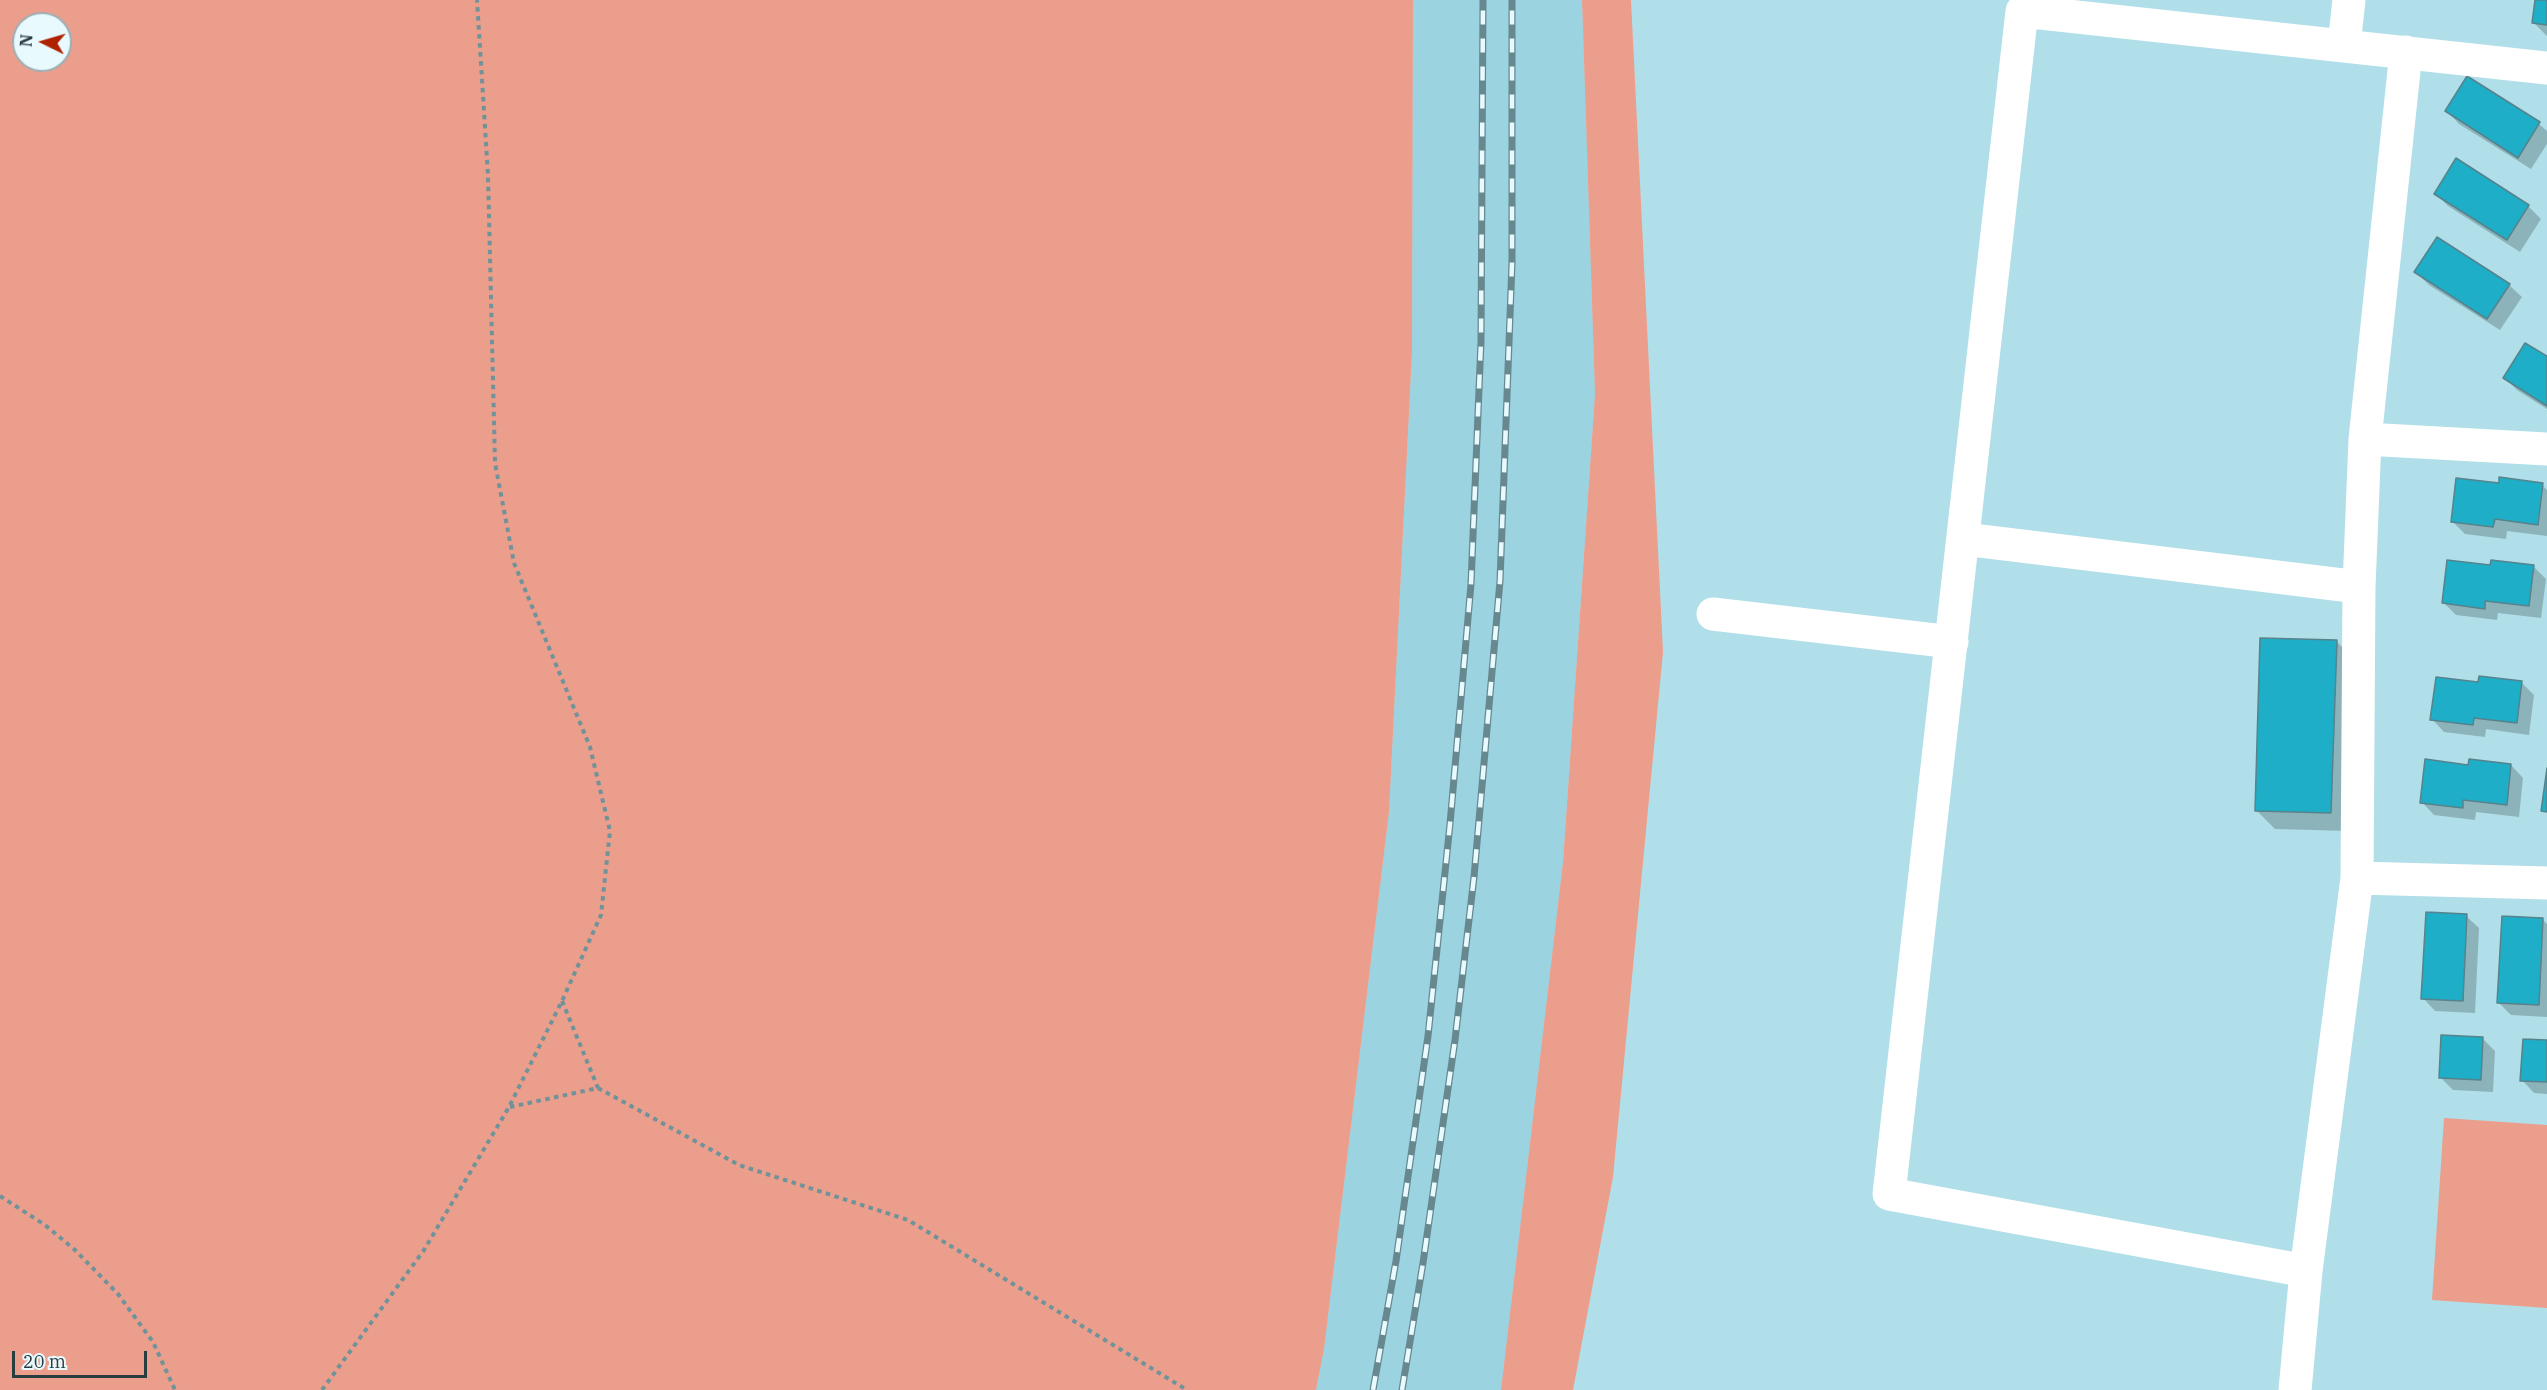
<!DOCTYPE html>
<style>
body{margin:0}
#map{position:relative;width:2547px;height:1390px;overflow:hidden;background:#b0dfe9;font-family:"IBM Plex Serif",serif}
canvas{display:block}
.north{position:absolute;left:12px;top:12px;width:60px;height:60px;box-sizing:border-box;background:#e8fafe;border:2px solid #9caeb2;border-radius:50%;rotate:275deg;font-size:16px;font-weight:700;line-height:24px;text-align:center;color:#293c40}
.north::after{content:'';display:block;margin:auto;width:21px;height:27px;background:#af2201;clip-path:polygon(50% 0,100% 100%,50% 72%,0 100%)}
.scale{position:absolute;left:12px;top:1351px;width:135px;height:27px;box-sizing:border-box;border:3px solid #293c40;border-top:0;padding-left:8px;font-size:18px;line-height:21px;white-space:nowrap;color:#293c40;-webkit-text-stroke:4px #e8fafe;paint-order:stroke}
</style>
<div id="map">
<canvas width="2547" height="1390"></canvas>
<div class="north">N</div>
<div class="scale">20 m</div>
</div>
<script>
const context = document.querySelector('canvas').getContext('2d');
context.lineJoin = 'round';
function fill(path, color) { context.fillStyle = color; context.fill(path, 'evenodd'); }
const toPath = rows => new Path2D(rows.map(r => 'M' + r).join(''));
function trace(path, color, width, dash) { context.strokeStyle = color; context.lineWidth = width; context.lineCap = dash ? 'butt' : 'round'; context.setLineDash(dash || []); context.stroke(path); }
fill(toPath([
 [1413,0,1582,0,1595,394,1563,862,1501,1390,1316,1390,1324,1349,1389,812,1412,352]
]), '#9bd3e0');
fill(toPath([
 [0,0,1413,0,1412,352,1389,812,1324,1349,1316,1390,0,1390],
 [24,24,60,24,60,60,24,60],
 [1582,0,1631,0,1663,652,1613,1177,1573,1390,1501,1390,1563,862,1595,394],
 [2444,1118,2547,1125,2547,1308,2432,1300]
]), '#ec9e8d');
fill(toPath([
 [2536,0,2547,0,2547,36,2534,23],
 [2467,78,2539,124,2547,131,2547,144,2531,169,2459,124,2447,111],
 [2436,194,2528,206,2541,219,2520,252,2448,206],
 [2416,272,2509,285,2522,297,2500,330,2429,285],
 [2547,358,2547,409,2517,390,2505,378],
 [2500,485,2542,485,2547,490,2547,536,2507,531,2506,539,2465,534,2452,521],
 [2533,566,2546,579,2541,618,2498,613,2497,620,2456,615,2444,603,2491,567],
 [2337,642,2355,660,2349,831,2275,829,2256,810],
 [2480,683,2522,683,2534,695,2529,735,2486,729,2485,737,2444,732,2432,719],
 [2511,765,2523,778,2519,817,2476,812,2475,820,2434,815,2422,802,2469,766],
 [2466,916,2479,928,2475,1013,2435,1011,2423,998],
 [2543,920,2547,924,2547,1017,2511,1015,2499,1003],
 [2482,1038,2495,1051,2493,1092,2453,1090,2441,1078],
 [2547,1042,2547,1094,2534,1093,2522,1080]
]), '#0003');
const building = toPath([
 [2535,0,2547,0,2547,25,2532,23,2535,0],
 [2467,76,2540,122,2518,158,2445,111,2467,76],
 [2456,158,2529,205,2507,240,2434,194,2456,158],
 [2437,237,2510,284,2487,319,2414,272,2437,237],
 [2525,343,2547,356,2547,406,2503,378,2525,343],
 [2499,477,2543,483,2538,525,2495,519,2493,527,2451,522,2456,478,2499,483,2499,477],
 [2447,560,2490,565,2491,560,2534,565,2529,606,2485,601,2485,609,2442,603,2447,560],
 [2260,638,2337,640,2331,813,2255,811,2260,638],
 [2479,676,2522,681,2517,723,2474,718,2473,725,2430,720,2436,677,2478,682,2479,676],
 [2425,759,2468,765,2469,759,2511,764,2507,805,2463,800,2463,808,2420,803,2425,759],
 [2547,768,2547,812,2541,811,2547,768],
 [2426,912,2467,914,2463,1001,2421,999,2426,912],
 [2502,916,2543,918,2539,1005,2497,1003,2502,916],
 [2441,1035,2483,1037,2481,1080,2439,1078,2441,1035],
 [2523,1039,2547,1040,2547,1082,2520,1081,2523,1039]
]);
fill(building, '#1eaec7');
trace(building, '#56838c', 1.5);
trace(toPath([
 [562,1001,598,1088],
 [510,1107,598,1088,739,1165,908,1220,1187,1390],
 [0,1196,45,1225,75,1250,118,1294,153,1342,175,1390],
 [322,1390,424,1250,509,1107,562,1001,601,915,610,831,590,747,514,563,495,463,488,175,477,0]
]), '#709299', 4, [4.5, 4.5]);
trace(toPath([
 [2344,45,2349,0],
 [2406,52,2365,439,2359,587,2357,878,2547,883],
 [2365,439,2547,449],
 [1964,539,2359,587],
 [1713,614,1952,642],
 [2306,1271,1889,1194,2022,11,2547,68],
 [2295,1390,2306,1271,2357,878]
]), '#fff', 33);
const rail = toPath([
 [1373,1390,1396,1261,1428,1036,1450,824,1471,584,1481,341,1483,0],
 [1402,1390,1423,1263,1455,1040,1474,877,1500,581,1512,263,1512,0]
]);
trace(rail, '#68888f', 7);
trace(rail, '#e8fafe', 4.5, [14]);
</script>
